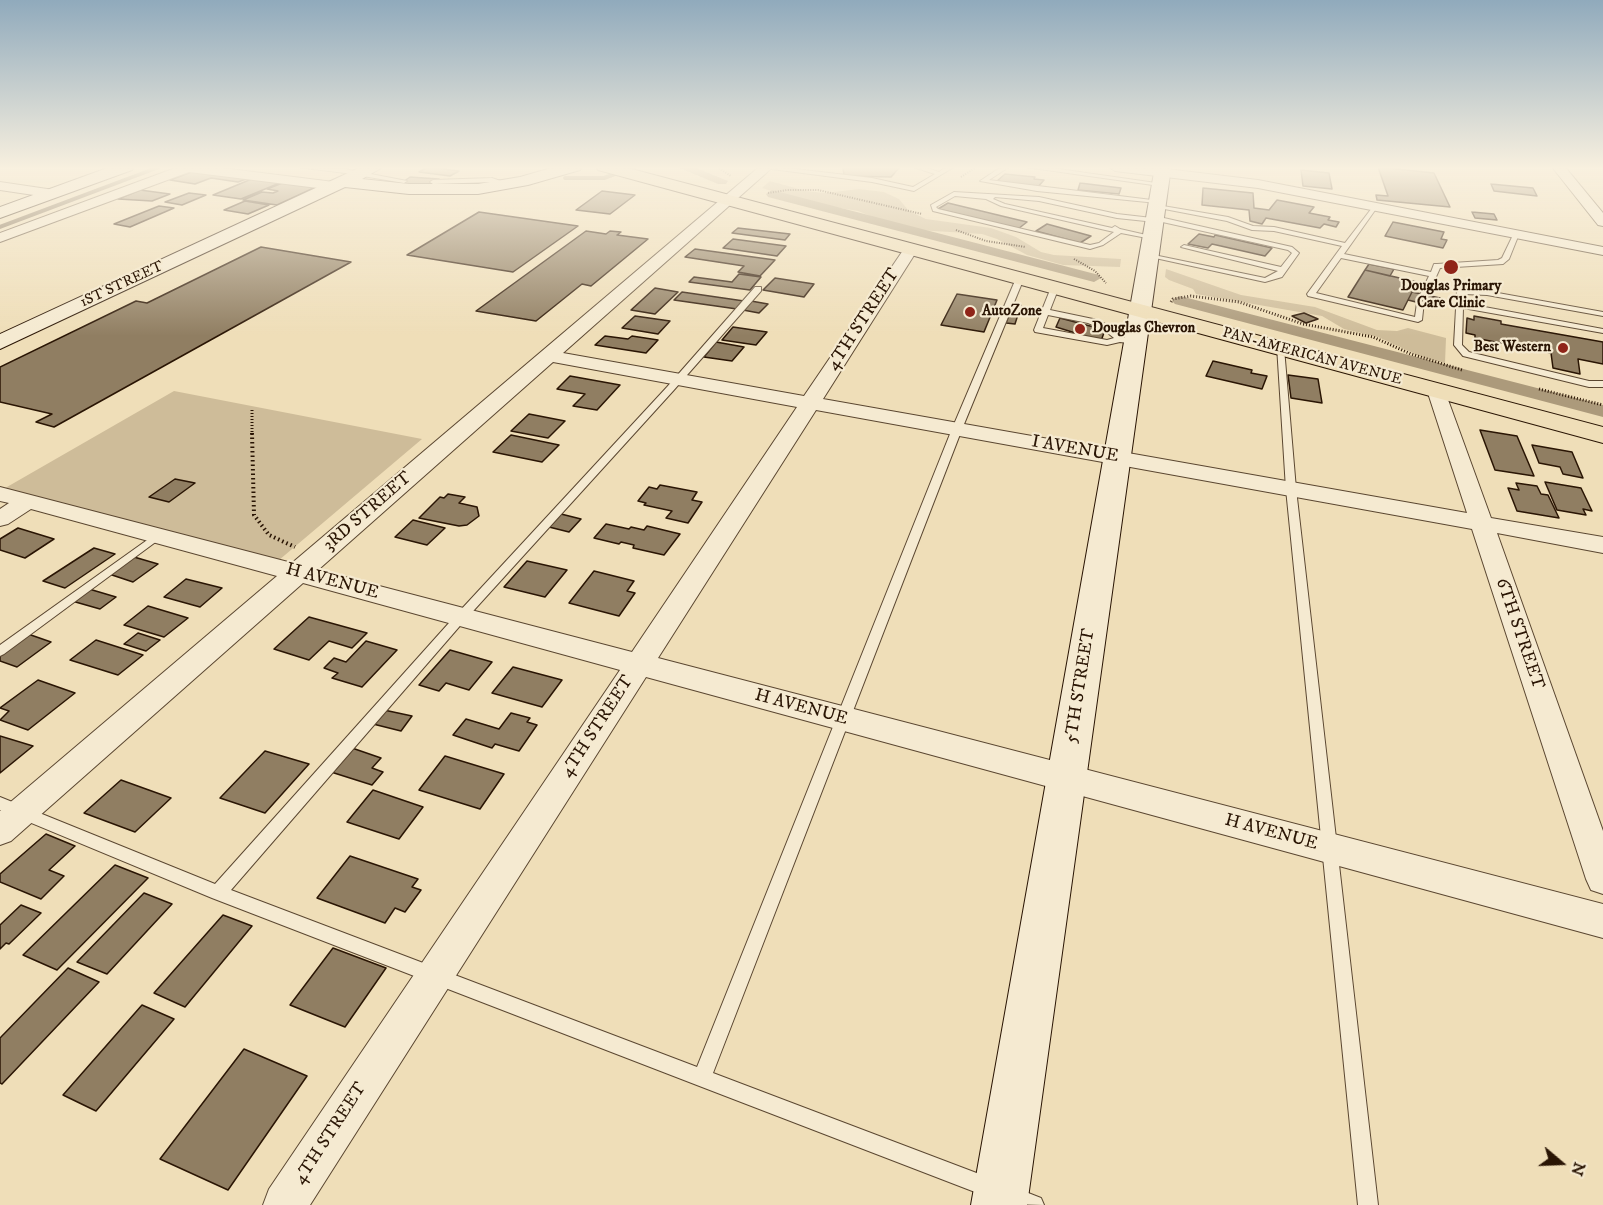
<!DOCTYPE html>
<style>
body{margin:0}
#map{position:relative;width:1603px;height:1205px;overflow:hidden;background:#efdeb8;font-family:"IM FELL DW Pica",serif}
canvas{display:block}
.north{position:absolute;left:1531px;top:1133px;width:60px;height:60px;-webkit-text-stroke:4px #f5ead1;paint-order:stroke;rotate:109deg;font-size:16px;font-weight:700;line-height:24px;text-align:center;color:#2a1504}
.north::after{content:'';display:block;margin:auto;width:21px;height:27px;background:#2a1504;clip-path:polygon(50% 0,100% 100%,50% 72%,0 100%)}
</style>
<div id="map">
<canvas width="1603" height="1205"></canvas>
<div class="north">N</div>
</div>
<script>
const context = document.querySelector('canvas').getContext('2d');
context.lineJoin = 'round';
function fill(path, color) { context.fillStyle = color; context.fill(path, 'evenodd'); }
const toPath = rows => new Path2D(rows.map(r => 'M' + r).join(''));
function trace(path, color, width, dash) { context.strokeStyle = color; context.lineWidth = width; context.lineCap = dash ? 'butt' : 'round'; context.setLineDash(dash || []); context.stroke(path); }
function drawText(font, color, halo, rows, align = 'center') {
  context.font = font + ' "IM FELL DW Pica",serif'; context.lineWidth = 4.5; context.setLineDash([]); context.textBaseline = 'middle'; context.strokeStyle = halo; context.fillStyle = color; for (const [text, x, y, turn = 0] of rows) {
    context.save(); context.translate(x, y); context.rotate((+turn || 0) * Math.PI / 180); context.textAlign = isNaN(turn) ? turn : align; if (halo) context.strokeText(text, 0, 0); context.fillText(text, 0, 0); context.restore();
  }
}
fill(toPath([
 [770,181,806,191,825,193,859,189,884,192,899,199,909,211,926,219,991,228,1016,237,1041,252,1054,255,1121,259,1120,267,1063,265,1027,255,997,239,982,234,917,230,890,224,858,211,805,202,762,188],
 [1166,269,1241,295,1315,307,1377,330,1397,331,1408,328,1446,338,1445,363,1424,358,1378,337,1344,329,1322,316,1196,294,1193,289,1169,280,1165,277],
 [174,391,422,439,272,566,0,491]
]), '#cebc99');
trace(toPath([
 [565,178,604,178,634,167],
 [0,227,159,167]
]), '#78654b', 4);
fill(toPath([
 [677,167,694,167,728,181,726,184,718,184,677,167],
 [772,190,1099,275,1101,278,1094,282,768,197,766,194,772,190],
 [1180,296,1603,405,1603,417,1175,304,1172,301,1175,298,1180,296]
]), '#ac9a7b');
const building = toPath([
 [428,167,459,171,450,176,419,172,428,167],
 [843,167,900,167,891,177,844,176,843,167],
 [1378,167,1434,173,1450,207,1377,200,1376,195,1388,196,1378,167],
 [197,170,249,178,238,182,211,178,195,184,170,180,197,170],
 [1301,170,1329,173,1332,189,1303,186,1301,170],
 [1005,174,1035,177,1034,179,1044,180,1037,188,997,181,1005,174],
 [410,177,439,179,429,186,400,184,410,177],
 [254,178,282,182,241,199,213,195,254,178],
 [285,182,318,186,277,205,243,200,262,192,273,193,278,191,267,189,285,182],
 [1080,183,1121,188,1119,194,1078,190,1080,183],
 [1491,184,1533,188,1537,196,1494,191,1491,184],
 [1203,188,1253,193,1254,208,1269,210,1277,200,1314,207,1309,213,1330,217,1328,220,1339,222,1336,227,1324,224,1320,228,1266,218,1262,224,1250,221,1249,210,1202,205,1203,188],
 [140,190,170,194,152,201,118,199,140,190],
 [602,191,635,195,610,214,576,210,602,191],
 [189,193,206,195,182,205,165,202,189,193],
 [245,201,269,205,248,214,224,210,245,201],
 [948,203,1027,222,1018,229,938,209,948,203],
 [159,206,174,208,130,227,114,224,159,206],
 [479,212,578,226,513,272,407,255,479,212],
 [1472,212,1494,214,1497,220,1475,218,1472,212],
 [1393,222,1444,232,1441,239,1447,240,1443,248,1385,236,1393,222],
 [1047,224,1091,236,1080,243,1036,231,1047,224],
 [738,228,790,234,785,240,732,233,738,228],
 [586,231,606,234,610,231,621,232,617,235,648,239,591,286,582,284,536,321,476,311,586,231],
 [1199,234,1214,237,1215,235,1272,248,1265,256,1212,244,1208,248,1188,244,1199,234],
 [733,239,786,246,777,256,723,248,733,239],
 [261,247,351,262,54,427,36,422,52,414,0,402,0,367,136,301,147,303,261,247],
 [695,249,775,260,760,276,738,272,744,266,685,257,695,249],
 [1369,264,1394,269,1390,276,1365,270,1369,264],
 [1365,270,1417,282,1403,310,1348,297,1365,270],
 [739,274,761,277,750,290,689,282,694,277,732,282,739,274],
 [775,278,814,284,804,297,763,290,775,278],
 [655,288,678,292,655,314,631,310,655,288],
 [682,292,744,301,737,309,674,300,682,292],
 [1412,292,1440,298,1436,307,1408,300,1412,292],
 [957,294,997,300,984,332,941,325,957,294],
 [751,301,768,304,759,313,743,310,751,301],
 [1013,304,1021,305,1015,324,1006,323,1013,304],
 [1304,313,1318,319,1306,323,1292,316,1304,313],
 [635,316,670,321,658,334,622,328,635,316],
 [1474,316,1501,321,1501,324,1603,342,1603,364,1578,359,1580,374,1553,368,1551,353,1475,338,1475,335,1466,333,1467,318,1474,320,1474,316],
 [1060,318,1105,330,1101,341,1056,327,1060,318],
 [733,327,767,332,756,345,722,340,733,327],
 [605,336,628,339,632,336,658,340,646,353,595,345,605,336],
 [716,342,744,347,732,361,704,357,716,342],
 [1213,361,1252,370,1251,373,1267,376,1262,389,1206,376,1213,361],
 [1288,375,1318,379,1322,403,1291,398,1288,375],
 [570,376,620,385,597,410,573,406,585,394,557,389,570,376],
 [529,414,565,421,548,438,511,431,529,414],
 [1480,430,1517,436,1534,476,1495,470,1480,430],
 [511,435,559,445,542,462,493,452,511,435],
 [1532,445,1572,452,1583,478,1563,474,1560,467,1539,463,1532,445],
 [175,479,195,483,169,502,149,497,175,479],
 [1545,482,1581,488,1592,511,1583,509,1586,515,1557,510,1545,482],
 [1516,483,1537,486,1541,494,1548,495,1559,518,1517,511,1508,488,1519,490,1516,483],
 [660,485,697,492,692,500,702,502,688,523,666,518,672,511,644,505,646,503,638,501,649,487,657,489,660,485],
 [448,494,465,497,459,503,477,507,479,516,467,525,459,526,419,518,440,497,444,498,448,494],
 [561,514,581,519,569,532,549,527,561,514],
 [413,520,445,528,427,545,395,537,413,520],
 [606,524,629,529,631,527,644,530,647,526,680,534,664,555,633,548,634,545,621,542,619,544,594,538,606,524],
 [18,528,54,539,25,558,0,550,0,539,18,528],
 [94,548,115,554,65,588,43,581,94,548],
 [134,557,158,564,133,582,109,574,134,557],
 [527,561,567,570,545,597,504,587,527,561],
 [594,571,634,581,627,591,635,593,619,616,569,603,594,571],
 [186,579,222,588,200,607,164,597,186,579],
 [89,589,116,597,100,609,72,601,89,589],
 [148,606,188,618,164,637,124,625,148,606],
 [309,617,367,633,352,648,329,641,309,660,274,649,309,617],
 [138,633,160,640,146,651,124,644,138,633],
 [28,634,51,642,17,667,0,661,0,654,28,634],
 [96,640,143,655,118,675,70,660,96,640],
 [366,641,397,650,362,687,332,678,338,673,324,668,334,658,346,662,366,641],
 [450,650,492,662,469,690,446,683,439,691,419,685,450,650],
 [513,667,562,680,542,707,492,693,513,667],
 [38,680,75,693,28,730,0,720,9,711,0,708,38,680],
 [384,710,412,716,401,731,373,724,384,710],
 [511,713,530,718,527,722,537,725,519,751,495,744,492,748,453,735,466,719,499,729,511,713],
 [0,736,33,746,0,773,0,736],
 [352,748,381,758,372,768,383,772,372,785,331,772,352,748],
 [265,751,309,764,265,813,220,798,265,751],
 [445,756,504,774,480,809,419,790,445,756],
 [121,780,171,798,135,832,84,813,121,780],
 [373,790,423,807,399,839,347,822,373,790],
 [46,834,75,846,49,870,64,876,41,899,0,882,0,874,46,834],
 [350,856,418,879,412,887,421,890,405,912,395,908,385,923,317,898,350,856],
 [115,865,148,878,57,970,23,955,115,865],
 [144,893,172,904,107,974,77,962,144,893],
 [21,905,41,913,9,944,6,943,0,949,0,925,21,905],
 [223,915,252,926,185,1007,154,993,223,915],
 [333,948,386,968,345,1027,290,1005,333,948],
 [68,968,99,982,2,1084,0,1083,0,1038,68,968],
 [142,1005,174,1019,96,1111,63,1095,142,1005],
 [244,1049,307,1076,228,1190,160,1159,244,1049]
]);
fill(building, '#907e62');
trace(building, '#2a1504', 1.5);
const lane = toPath([
 [297,167,345,169,407,181,404,183,345,173,297,167],
 [778,167,872,178,913,187,935,174,913,167,924,167,939,172,946,167,954,167,914,191,872,182,764,168,778,167],
 [1001,167,1009,167,989,180,1160,201,1157,203,1037,191,980,181,1001,167],
 [1025,167,1045,167,1163,184,1160,186,1025,167],
 [492,178,512,185,509,187,492,182,433,184,430,182,433,180,492,178],
 [954,192,1039,197,1117,214,1152,218,1155,216,1292,247,1299,253,1282,277,1265,282,1146,256,1149,254,1265,278,1278,271,1181,247,1184,245,1281,267,1292,253,1288,250,1158,221,1155,222,1117,218,1039,201,995,197,993,199,1005,204,1112,228,1115,226,1120,229,1155,237,1152,239,1121,233,1103,245,1090,249,933,211,931,205,954,192],
 [955,196,986,199,1001,206,1114,232,1099,243,1090,245,938,209,936,207,955,196],
 [1375,204,1378,206,1344,254,1431,272,1434,264,1437,264,1498,260,1502,258,1514,233,1519,234,1509,259,1503,264,1440,268,1427,297,1420,295,1429,276,1341,258,1316,293,1415,317,1417,303,1424,301,1422,320,1418,322,1308,296,1307,294,1342,246,1274,231,1252,230,1227,221,1154,207,1157,205,1228,217,1253,226,1274,227,1345,243,1375,204],
 [1017,276,1024,278,962,429,713,1073,995,1180,998,1187,995,1194,988,1197,702,1087,212,898,0,810,0,797,215,884,457,614,667,387,755,287,761,287,761,291,673,391,465,620,231,890,697,1067,952,429,1017,276],
 [1052,285,1059,287,1050,310,1093,319,1110,326,1123,337,1140,342,1136,344,1120,342,1107,345,1035,332,1034,330,1052,285],
 [1048,315,1088,323,1104,330,1114,338,1107,340,1043,328,1048,315],
 [1457,290,1487,291,1603,312,1603,316,1487,295,1464,294,1463,303,1603,329,1603,333,1463,308,1462,345,1469,352,1589,381,1603,381,1603,387,1589,387,1463,356,1454,345,1457,290],
 [1277,346,1284,348,1296,489,1378,1205,1358,1205,1286,489,1277,346],
 [157,533,161,534,163,536,161,538,4,654,0,656,0,645,157,533],
 [1013,1187,1041,1198,1044,1205,1006,1204,1003,1197,1006,1190,1013,1187]
]);
const street = toPath([
 [178,167,214,167,334,182,340,186,334,190,189,172,0,242,0,233,178,167],
 [759,167,773,167,563,353,804,396,906,246,911,245,918,249,823,399,1467,513,1427,390,1429,386,1443,386,1491,518,1603,537,1603,553,1497,533,1603,831,1603,894,1591,890,1586,879,1472,529,816,410,658,658,1603,904,1603,938,646,677,310,1205,263,1205,269,1189,620,670,303,583,11,841,0,845,0,811,277,576,31,509,8,524,0,526,0,509,9,503,0,501,0,487,292,563,759,167],
 [553,362,797,407,632,652,318,570,553,362],
 [1109,167,1150,167,1258,180,1603,247,1603,255,1258,188,1115,171,1109,167],
 [1552,167,1565,167,1603,213,1603,226,1598,225,1552,167],
 [0,182,54,190,60,194,54,198,0,190,0,182]
]);
const secondary = toPath([
 [110,167,134,167,132,170,0,218,0,207,110,167],
 [361,167,383,167,362,179,409,184,478,184,520,177,555,167,582,167,580,170,528,185,478,194,409,194,345,187,0,349,0,334,361,167],
 [1155,167,1171,167,1027,1205,971,1205,1155,167]
]);
const primary = toPath([
 [596,167,624,167,1603,427,1603,443,598,170,596,167]
]);
trace(lane, '#5b4731', 2);
trace(street, '#5b4731', 2);
trace(secondary, '#2a1504', 2);
trace(primary, '#2a1504', 2);
trace(toPath([
 [717,167,731,176],
 [961,177,975,168],
 [768,193,787,190,818,190,922,214],
 [956,230,986,241,1026,247],
 [1074,259,1095,271,1106,283]
]), '#2a1504', 2, [1, 1.5]);
trace(toPath([
 [1171,302,1173,299,1191,296,1239,302,1303,324,1373,337,1411,354,1462,370],
 [1539,389,1603,405],
 [252,410,252,435]
]), '#2a1504', 3, [1, 2]);
trace(toPath([
 [252,433,254,515,269,535,295,547]
]), '#2a1504', 4, [1.5, 3]);
fill(lane, '#f5ead1');
fill(street, '#f5ead1');
fill(secondary, '#f5ead1');
fill(primary, '#efdeb8');
const sky = context.createLinearGradient(0, 0, 0, 336);
sky.addColorStop(0, '#90aabc');
sky.addColorStop(0.5, '#f8f0df');
sky.addColorStop(1, '#f8f0df00');
context.fillStyle = sky;
context.fillRect(0, 0, 1603, 336);
for (const [x, y, r, color] of [
 [1451,267,8,"#8f2418"],
 [970,312,6,"#8f2418"],
 [1080,329,6,"#8f2418"],
 [1563,348,6,"#8f2418"]
]) { const dot = new Path2D(); dot.arc(x, y, r, 0, 2 * Math.PI); context.fillStyle = color; context.fill(dot); trace(dot, '#f5ead1', 2); }
drawText('15px', '#2a1504', '#f5ead1', [
 ["1ST STREET",122,285,-25],
 ["PAN-AMERICAN AVENUE",1312,357,15]
]);
drawText('bold 15px', '#2a1504', '#f5ead1', [
 ["Douglas Primary",1451,287,"center"],
 ["Care Clinic",1451,304,"center"],
 ["AutoZone",982,312],
 ["Douglas Chevron",1092,329],
 ["Best Western",1551,348,"right"]
], 'left');
drawText('18px', '#2a1504', '#f5ead1', [
 ["4TH STREET",864,320,-57],
 ["I AVENUE",1075,450,10],
 ["3RD STREET",368,512,-41],
 ["H AVENUE",332,582,15],
 ["6TH STREET",1519,634,71],
 ["5TH STREET",1081,686,-81],
 ["H AVENUE",801,708,15],
 ["4TH STREET",598,727,-57],
 ["H AVENUE",1271,833,15],
 ["4TH STREET",331,1134,-57]
]);
</script>
